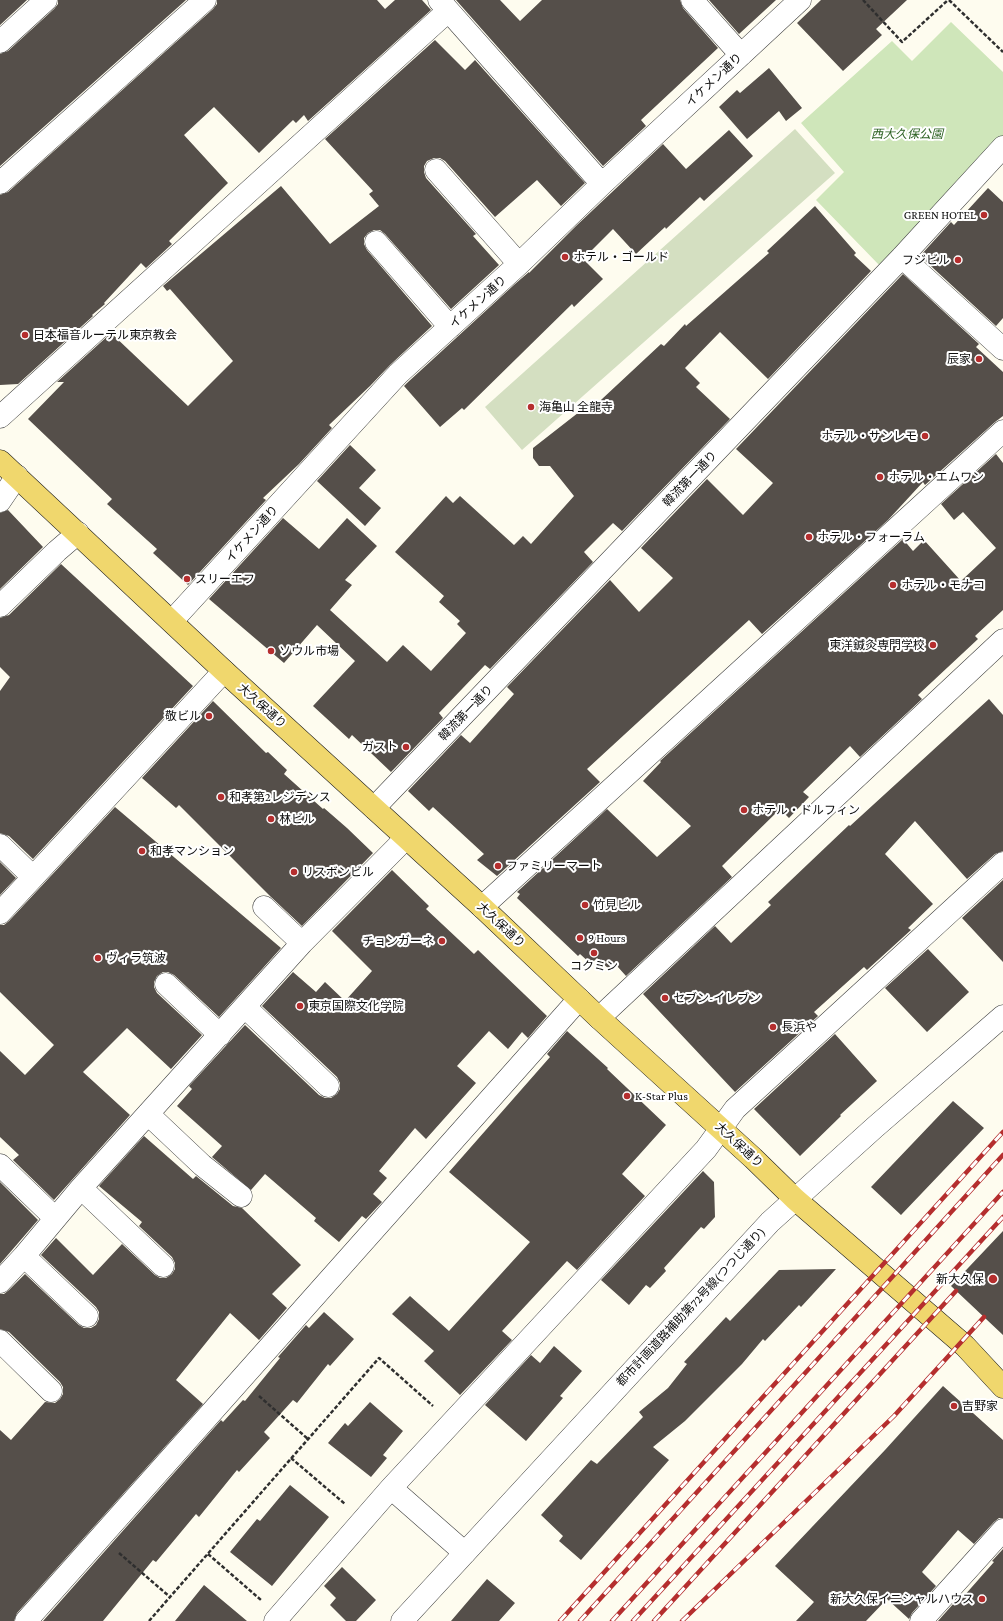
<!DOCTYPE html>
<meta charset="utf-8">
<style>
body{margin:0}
canvas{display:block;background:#fefcef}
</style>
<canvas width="1003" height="1621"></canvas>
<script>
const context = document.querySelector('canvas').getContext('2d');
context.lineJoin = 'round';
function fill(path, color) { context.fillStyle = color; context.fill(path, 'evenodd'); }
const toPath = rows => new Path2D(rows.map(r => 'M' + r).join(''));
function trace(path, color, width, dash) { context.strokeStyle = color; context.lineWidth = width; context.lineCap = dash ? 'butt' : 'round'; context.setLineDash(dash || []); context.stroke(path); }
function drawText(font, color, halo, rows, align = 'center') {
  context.font = font + ' "Crimson Pro","Noto Sans JP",serif'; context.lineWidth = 4; context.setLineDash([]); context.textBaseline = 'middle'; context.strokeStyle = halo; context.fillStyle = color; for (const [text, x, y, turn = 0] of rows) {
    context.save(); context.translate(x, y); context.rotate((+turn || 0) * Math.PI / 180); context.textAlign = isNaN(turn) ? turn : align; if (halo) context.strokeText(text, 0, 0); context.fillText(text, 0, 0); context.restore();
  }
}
fill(toPath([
 [951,22,1003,72,1003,139,881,267,816,200,844,172,801,123,892,41,912,61]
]), '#cfe6ba');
fill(toPath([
 [795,129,835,173,522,450,485,407]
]), '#d4dfc1');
fill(toPath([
 [0,0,27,0,0,25],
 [58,0,186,0,0,166,0,54,8,51,54,9,58,4],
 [217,0,377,0,385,9,395,0,422,0,431,10,308,121,304,115,296,123,293,120,259,153,214,107,184,135,228,183,169,241,172,244,146,268,141,263,104,303,105,304,92,315,93,316,18,384,0,385,0,195,8,192,213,9,217,4],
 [456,0,500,0,520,21,542,0,680,0,683,8,718,48,641,120,646,126,603,166],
 [709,0,776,0,739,34],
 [821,0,907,0,876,29,882,35,843,71,797,23],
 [435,40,465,70,475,60,585,183,561,206,537,180,495,217,445,161,440,158,434,158,427,161,424,166,424,172,426,178,476,234,473,236,499,265,451,309,385,234,380,230,374,230,368,233,364,238,364,244,367,250,432,326,390,365,370,386,329,425,332,428,299,464,263,498,266,500,188,585,153,553,157,549,107,504,112,499,28,419,64,382,57,382,111,333,188,406,233,361,170,289,167,291,163,286,281,186,330,244,379,206,369,194,373,191,325,139],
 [769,68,802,108,786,121,779,111,747,139,719,107,737,90,740,93],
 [729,130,753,156,704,201,700,197,666,229,665,227,636,254,613,229,583,259,603,279,574,307,572,304,464,410,462,408,440,427,404,386,407,383,515,284,529,272,529,273,576,226,663,144,686,169],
 [988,188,1003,202,1003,318,996,326,920,256,951,222,954,225],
 [815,206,856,253,854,255,871,271,768,379,720,332,685,368,700,383,696,387,730,419,622,531,613,523,584,552,593,562,490,669,485,665,439,713,443,718,391,772,352,735,349,739,313,706,355,661,317,625,284,663,209,599,283,518,319,549,347,518,377,546,345,580,352,585,330,610,387,662,403,645,431,671,466,633,457,624,460,621,439,602,444,596,395,552,446,496,453,503,460,496,514,545,523,536,531,544,574,496,550,466,539,466,533,458,533,448,583,409,587,413,661,344,664,346,685,324,686,326,769,253,767,251],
 [903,274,979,344,976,347,1003,372,1003,416,995,422,925,485,923,482,888,520,762,634,749,620,587,769,600,782,497,876,477,860,484,854,433,807,429,811,408,791,461,735,470,743,514,694,507,687,610,580,639,612,673,578,641,548,707,479,743,515,773,483,736,449],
 [350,445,376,470,359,488,381,508,365,526,317,481],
 [996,454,1003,463,1003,610,975,636,978,639,918,695,922,699,860,757,850,746,803,792,809,797,789,818,780,809,722,866,732,877,626,976,617,966,611,971,597,958,591,964,580,954,578,956,517,898,520,894,517,892,607,809,657,857,691,826,643,781,661,762,660,761,903,539,913,551,924,540,961,581,996,548,963,512,954,520,941,504],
 [8,510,43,547,0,589,0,513],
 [61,564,193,686,33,859,9,836,0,833,0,691,10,677,0,667,0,618,9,615],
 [989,699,1003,715,1003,851,995,854,967,879,915,821,885,854,933,904,908,928,911,930,867,970,864,967,814,1012,818,1016,735,1092,643,994,715,926,731,943,771,905,768,902,849,825,850,826],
 [213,701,266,753,268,752,287,770,284,774,323,809,324,808,347,828,373,853,302,926,271,897,179,805,176,808,142,778],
 [115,807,281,948,219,1017,174,975,168,972,163,972,157,976,154,982,154,987,157,993,202,1035,171,1069,127,1028,83,1072,130,1115,54,1200,13,1160,19,1155,0,1137,0,1051,25,1075,54,1045,0,992,0,925,4,925,9,921],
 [0,862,16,878,0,895],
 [392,870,429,906,426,909,474,954,478,950,547,1016,528,1038,522,1032,508,1049,489,1031,457,1066,476,1083,426,1139,415,1128,379,1171,387,1178,373,1194,382,1202,366,1219,362,1216,339,1242,314,1221,316,1218,265,1174,251,1190,212,1157,222,1146,177,1106,192,1089,189,1086,245,1025,319,1095,325,1098,331,1098,337,1094,340,1089,340,1083,337,1077,262,1006,293,972,316,992,325,982,345,1001,372,971,332,931],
 [1003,880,1003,962,962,918],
 [928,949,969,992,927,1032,885,988],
 [567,1031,608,1068,607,1069,666,1125,622,1174,645,1196,577,1270,567,1261,502,1331,512,1340,460,1395,424,1361,434,1351,392,1314,410,1296,449,1331,530,1242,449,1172,550,1057,547,1054],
 [835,1034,877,1081,840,1115,841,1116,800,1156,754,1109],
 [953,1101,984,1128,901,1215,871,1187],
 [144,1136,193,1179,196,1176,233,1206,242,1208,301,1265,272,1294,287,1308,259,1340,230,1313,176,1380,203,1404,17,1613,14,1621,0,1621,0,1430,11,1440,45,1402,55,1403,60,1399,63,1394,63,1387,60,1382,9,1332,0,1329,0,1294,4,1294,9,1290,25,1274,79,1325,84,1328,91,1328,96,1325,99,1319,99,1312,96,1307,41,1255,56,1238,93,1275,122,1244,155,1275,160,1278,166,1278,172,1274,175,1269,175,1263,172,1257,139,1226,142,1222,99,1186],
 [703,1171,714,1182,715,1217,704,1229,701,1227,664,1268,666,1271,650,1288,646,1285,629,1305,601,1280],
 [0,1182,38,1220,0,1264],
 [1003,1231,1003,1335,951,1286],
 [836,1269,801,1307,799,1305,765,1341,763,1339,742,1364,685,1421,653,1447,669,1460,581,1560,559,1541,563,1536,541,1515,591,1460,597,1464,643,1417,639,1412,668,1388,687,1364,684,1362,726,1317,730,1321,779,1270],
 [324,1312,354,1339,330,1366,328,1364,297,1403,293,1400,264,1432,270,1438,239,1472,237,1470,199,1517,196,1514,156,1562,153,1560,103,1621,43,1621,221,1420,223,1422,243,1400,245,1401,280,1358,278,1357,306,1325,309,1328],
 [554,1346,582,1371,560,1396,563,1398,526,1441,485,1405,531,1355,540,1363],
 [943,1386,1003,1440,1003,1518,999,1518,994,1522,974,1544,958,1530,922,1572,936,1586,912,1613,909,1619,887,1599,866,1621,796,1621,814,1602,775,1566,885,1450],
 [370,1402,403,1431,383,1455,387,1458,371,1477,328,1443,345,1423,348,1426],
 [290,1485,329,1517,272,1586,230,1552,257,1519,260,1521],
 [1003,1549,1003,1621,938,1621,954,1603,956,1605,994,1562,992,1561],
 [342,1567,376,1600,356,1621,346,1621,330,1605,336,1598,324,1586],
 [487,1579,515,1603,499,1621,451,1621],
 [204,1585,247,1621,175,1621]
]), '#554f4a');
const minor = toPath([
 [439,0,602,184],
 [692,0,741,55],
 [0,42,46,0],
 [436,170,519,264],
 [0,183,205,0],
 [376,242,450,327],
 [902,257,1003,349],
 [0,417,448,11],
 [0,501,17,476],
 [0,606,57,551,78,533],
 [172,621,398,374,519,264,602,184,800,0],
 [374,808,902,257,1003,147],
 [0,845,33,877],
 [264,907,302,943],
 [482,907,1003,431],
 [0,913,224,671],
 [166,984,220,1035],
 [245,1007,328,1086],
 [599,1018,1003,640],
 [148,1114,202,1165,241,1196],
 [0,1165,55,1218],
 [81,1188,163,1266],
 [24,1256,87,1316],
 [0,1282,24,1256,81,1188,302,943,406,838],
 [0,1341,51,1391],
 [391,1488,465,1553],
 [26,1621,579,999],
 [275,1621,391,1488,706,1149,735,1109,1003,863],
 [402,1621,770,1222,874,1128,1003,1016],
 [921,1621,1003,1530]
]);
const major = toPath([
 [0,461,224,671,482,907,599,1018,753,1158,795,1199,965,1346,1003,1387]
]);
trace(minor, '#404040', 23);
trace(major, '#1e1e1e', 23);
trace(toPath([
 [863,0,902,42,948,0],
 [949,0,1003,52],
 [259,1396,308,1439],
 [291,1458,345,1504],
 [119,1553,170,1597],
 [208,1554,261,1600],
 [149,1621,379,1358,433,1406]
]), '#2f2f2f', 2.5, [4, 2]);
trace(minor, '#fff', 22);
trace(major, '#f0d76d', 22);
const rail = toPath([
 [560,1621,1003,1132],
 [580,1621,1003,1155],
 [612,1621,1003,1192],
 [633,1621,1003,1217],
 [654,1621,956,1291],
 [682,1621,894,1416,984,1317]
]);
trace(rail, '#b52e2e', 4.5);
trace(rail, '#fff', 3, [9]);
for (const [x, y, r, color] of [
 [984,215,4,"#b52e2e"],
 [565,257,4,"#b52e2e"],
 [958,260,4,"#b52e2e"],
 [25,335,4,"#b52e2e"],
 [979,359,4,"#b52e2e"],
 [531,407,4,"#b52e2e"],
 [925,436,4,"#b52e2e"],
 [880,477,4,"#b52e2e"],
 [809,537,4,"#b52e2e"],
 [187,579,4,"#b52e2e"],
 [893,585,4,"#b52e2e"],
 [933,645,4,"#b52e2e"],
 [271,651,4,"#b52e2e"],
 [209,716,4,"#b52e2e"],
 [406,747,4,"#b52e2e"],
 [221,797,4,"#b52e2e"],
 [744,810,4,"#b52e2e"],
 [271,819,4,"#b52e2e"],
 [142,851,4,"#b52e2e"],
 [498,866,4,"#b52e2e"],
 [294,872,4,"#b52e2e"],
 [585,905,4,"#b52e2e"],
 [580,938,4,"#b52e2e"],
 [442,941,4,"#b52e2e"],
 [594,953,4,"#b52e2e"],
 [98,958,4,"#b52e2e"],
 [665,998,4,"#b52e2e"],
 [300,1006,4,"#b52e2e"],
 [773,1027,4,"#b52e2e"],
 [627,1096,4,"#b52e2e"],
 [993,1279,5,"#b52e2e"],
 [954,1406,4,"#b52e2e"],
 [982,1599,4,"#b52e2e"]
]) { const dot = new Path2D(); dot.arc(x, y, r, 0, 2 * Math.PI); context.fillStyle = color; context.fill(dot); trace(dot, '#fff', 1.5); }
drawText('12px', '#0d0d0d', '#fff', [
 ["イケメン通り",714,80,-43],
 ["イケメン通り",478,302,-42],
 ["韓流第一通り",690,479,-46],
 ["イケメン通り",252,534,-48],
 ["大久保通り",262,706,42],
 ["韓流第一通り",466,713,-46],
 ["大久保通り",501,925,43],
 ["大久保通り",739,1145,43],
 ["都市計画道路補助第72号線(つつじ通り)",691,1307,-47]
]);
drawText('italic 12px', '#2c6122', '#fff', [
 ["西大久保公園",907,134]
]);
drawText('12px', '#0d0d0d', '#fff', [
 ["GREEN HOTEL",976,215,"right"],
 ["ホテル・ゴールド",573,257],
 ["フジビル",950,260,"right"],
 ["日本福音ルーテル東京教会",33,335],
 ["辰家",971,359,"right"],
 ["海亀山 全龍寺",539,407],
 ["ホテル・サンレモ",917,436,"right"],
 ["ホテル・エムワン",888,477],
 ["ホテル・フォーラム",817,537],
 ["スリーエフ",195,579],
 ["ホテル・モナコ",901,585],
 ["東洋鍼灸専門学校",925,645,"right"],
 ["ソウル市場",279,651],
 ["敬ビル",201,716,"right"],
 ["ガスト",398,747,"right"],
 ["和孝第2レジデンス",229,797],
 ["ホテル・ドルフィン",752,810],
 ["林ビル",279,819],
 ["和孝マンション",150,851],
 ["ファミリーマート",506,866],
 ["リスボンビル",302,872],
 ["竹見ビル",593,905],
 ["9 Hours",588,938],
 ["チョンガーネ",434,941,"right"],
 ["ヴィラ筑波",106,958],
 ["コクミン",594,966,"center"],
 ["セブン-イレブン",673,998],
 ["東京国際文化学院",308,1006],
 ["長浜や",781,1027],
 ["K-Star Plus",635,1096],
 ["新大久保",984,1279,"right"],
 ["吉野家",962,1406],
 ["新大久保イニシャルハウス",974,1599,"right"]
], 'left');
</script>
